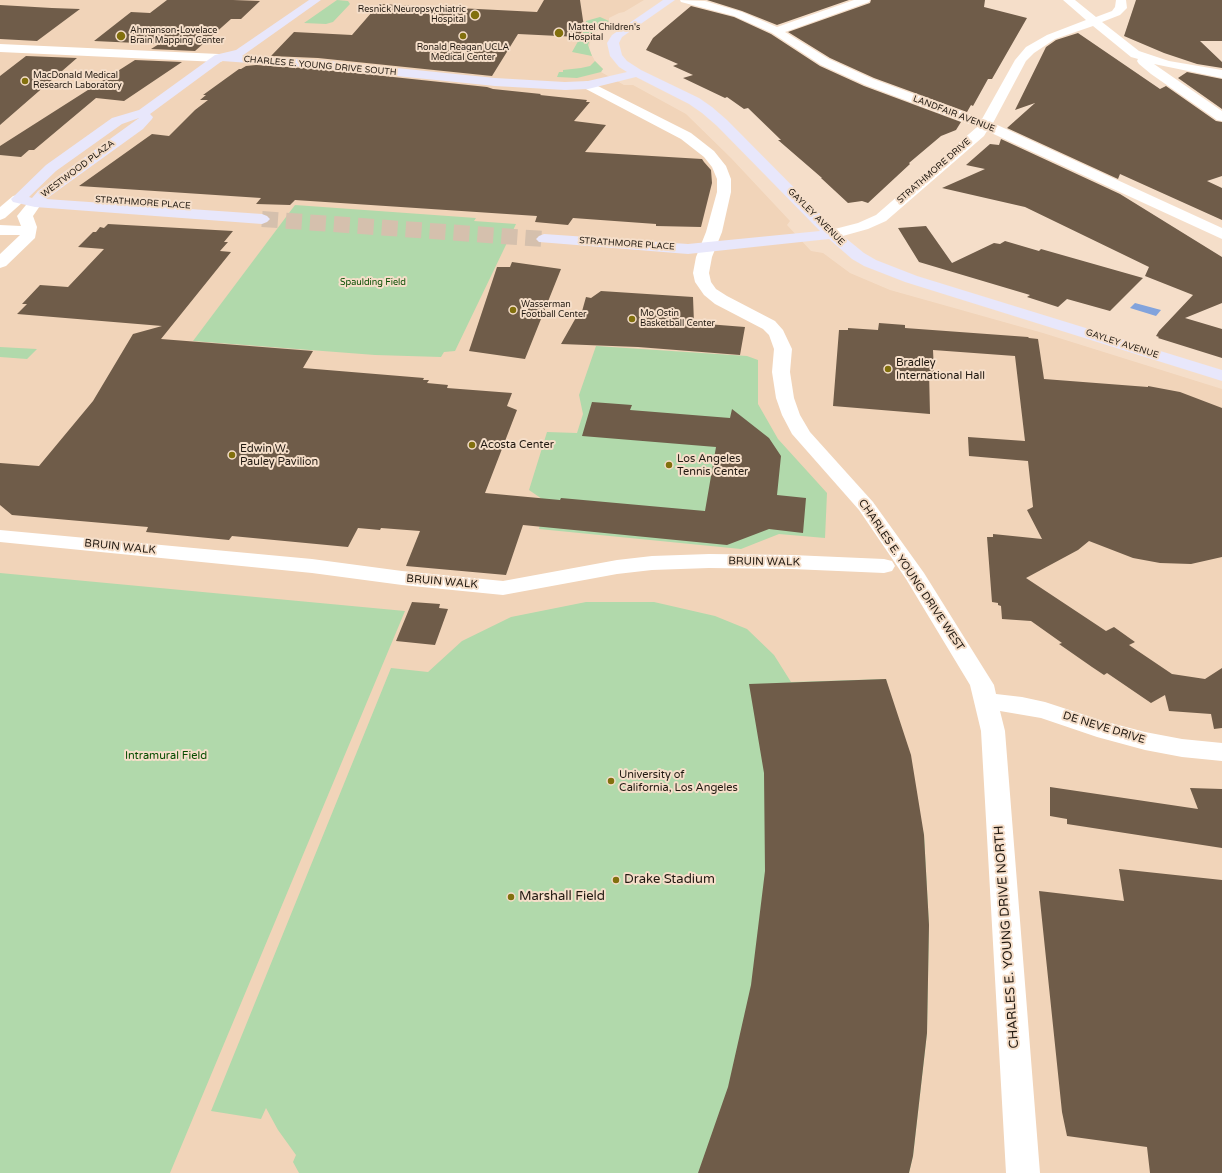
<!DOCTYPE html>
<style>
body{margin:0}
canvas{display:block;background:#f5dec9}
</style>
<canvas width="1222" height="1173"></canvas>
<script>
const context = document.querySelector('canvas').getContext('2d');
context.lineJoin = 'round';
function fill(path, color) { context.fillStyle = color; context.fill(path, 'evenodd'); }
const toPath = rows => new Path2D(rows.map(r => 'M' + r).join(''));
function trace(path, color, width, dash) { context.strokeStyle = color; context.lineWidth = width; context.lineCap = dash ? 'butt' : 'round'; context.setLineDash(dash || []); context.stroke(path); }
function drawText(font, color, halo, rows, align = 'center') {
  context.font = font + ' "Varela Round",sans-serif'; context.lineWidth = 4; context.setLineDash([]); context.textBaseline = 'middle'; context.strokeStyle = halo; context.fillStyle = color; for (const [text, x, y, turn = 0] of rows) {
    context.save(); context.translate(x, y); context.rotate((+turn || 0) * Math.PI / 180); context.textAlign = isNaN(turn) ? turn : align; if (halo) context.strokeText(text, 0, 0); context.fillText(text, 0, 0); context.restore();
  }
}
fill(toPath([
 [0,0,644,0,624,12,619,13,609,18,609,22,595,32,591,37,589,50,595,61,603,69,601,72,624,85,633,85,686,114,731,158,790,221,787,225,811,251,823,253,850,273,890,290,1043,333,1222,389,1222,1173,0,1173]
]), '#f1d4b9');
fill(toPath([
 [337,0,348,1,350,4,333,22,326,24,304,23],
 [600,17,609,21,595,32,591,38,588,45,592,56,572,52,585,29,586,21],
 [595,61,603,69,601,72,577,78,557,77,559,72,563,72,563,70,581,68,590,66],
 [295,205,476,218,474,221,516,224,455,351,444,352,441,357,375,355,193,341],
 [596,346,747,356,758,360,758,404,778,439,827,493,825,538,779,534,741,549,539,529,545,501,529,490,547,432,577,433,583,414,579,395],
 [0,347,37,349,27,359,0,357],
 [0,573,405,611,170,1173,0,1173],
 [586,602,654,602,715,616,747,629,774,655,791,682,886,679,924,835,929,925,927,1033,913,1156,909,1173,299,1173,293,1162,296,1155,278,1130,266,1108,261,1119,211,1111,391,668,428,672,462,641,511,617]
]), '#b1d9ab');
fill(toPath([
 [1135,303,1161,310,1156,316,1130,308]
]), '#82a3dc');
fill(toPath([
 [167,0,233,0,260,1,241,19,231,19,195,51,151,49,159,44,94,41,131,12,150,13],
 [544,0,580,0,584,27,579,37,518,34,492,76,318,58,271,56,294,32,352,35,379,4,537,12],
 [707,0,849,0,777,25,742,11],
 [871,0,985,0,984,7,1027,18,992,79,988,79,973,106,971,105,967,112,874,78,830,58,788,32,870,3],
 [1136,0,1222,0,1222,41,1200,41,1222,62,1222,68,1197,64,1164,53,1124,36],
 [0,5,52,8,80,9,37,41,0,39],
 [691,6,734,17,771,34,820,66,864,86,961,122,956,130,941,136,909,163,910,164,868,203,862,201,848,203,821,178,822,178,778,140,781,140,748,108,744,109,727,97,725,98,683,78,693,75,673,66,678,64,646,50,653,38],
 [1078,33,1160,89,1166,86,1216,121,1222,122,1222,176,1207,181,1222,188,1222,220,1120,174,1118,179,1007,128,1035,103,1015,110,1046,47,1056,40],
 [26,56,77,58,0,125,0,76],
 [135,60,182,62,124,101,96,98,34,150,29,150,21,157,0,155,0,146],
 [256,65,318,69,487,87,493,89,541,94,540,95,587,100,586,102,590,102,574,121,606,125,585,152,702,159,704,162,711,170,712,183,701,227,656,226,656,224,573,218,568,225,535,222,537,216,295,200,290,205,256,204,261,198,79,186,152,134,169,136,195,110,208,100,200,100,206,95,203,95,239,69,241,69,246,66],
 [1187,72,1222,79,1222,109,1178,78],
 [1001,139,1120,194,1222,257,1222,303,1185,318,1222,329,1222,358,1158,338,1159,337,1156,336,1159,331,1193,295,1145,276,1149,267,1025,207,942,188,985,169,966,165,990,144,999,145],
 [108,224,233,231,224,242,228,242,220,251,231,252,161,339,313,351,303,368,424,378,423,380,429,380,427,383,448,385,447,388,512,393,507,406,517,410,485,493,560,500,561,498,705,511,716,447,582,436,592,402,632,405,630,410,730,418,732,409,769,438,781,456,777,495,806,498,803,533,769,529,727,545,523,525,506,575,406,566,420,531,381,528,380,530,358,528,348,547,232,536,229,540,146,532,148,527,12,515,0,505,0,463,39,466,93,401,133,334,162,326,17,314,27,304,22,304,40,285,68,287,104,249,78,247,93,232,96,232,100,227,104,228],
 [926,226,952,263,994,243,1000,244,1005,241,1039,251,1041,249,1143,278,1110,311,1067,299,1058,307,1027,297,1030,295,919,262,898,228],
 [512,262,561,269,525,359,469,351,497,267,510,267],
 [601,291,693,297,694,323,745,327,740,355,638,347,561,344,578,314,581,315,586,297,591,298],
 [879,323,905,325,905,328,1028,337,1029,338,1038,339,1044,379,1148,387,1148,386,1180,392,1222,408,1222,557,1191,564,1160,563,1133,558,1089,541,1078,550,1026,578,1106,631,1114,627,1135,642,1129,645,1172,674,1205,679,1222,668,1222,728,1214,729,1211,714,1169,711,1165,695,1151,703,1107,673,1104,675,1092,667,1059,644,1062,643,1031,621,1002,619,1001,606,998,605,998,603,992,602,987,537,993,537,993,534,1042,539,1027,510,1033,507,1028,461,969,456,968,437,1025,441,1015,356,933,350,934,372,929,371,930,414,833,406,839,330,848,330,848,328,878,330],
 [412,602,440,604,439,608,448,609,435,645,396,641],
 [886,679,911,755,924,835,929,925,927,1033,913,1156,909,1173,698,1173,728,1087,751,985,765,871,764,773,749,684],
 [1050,787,1198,809,1190,788,1222,789,1222,848,1067,824,1067,819,1050,816],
 [1119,869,1222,880,1222,1173,1150,1173,1147,1147,1067,1136,1062,1112,1039,891,1124,901]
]), '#6f5c49');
trace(toPath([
 [262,219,544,239]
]), '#d5c0ad', 16, [16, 8]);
fill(toPath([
 [680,0,705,1,742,12,777,27,854,0,870,0,869,2,785,32,829,59,873,79,982,119,1015,60,1026,47,1047,35,1086,20,1063,0,1075,0,1096,17,1112,11,1115,7,1116,0,1126,0,1127,8,1120,15,1102,22,1139,51,1169,61,1222,70,1222,78,1154,64,1222,111,1222,121,1217,120,1151,74,1139,64,1137,61,1138,59,1131,57,1093,26,1055,39,1034,53,1026,61,993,123,1222,228,1222,239,987,131,984,136,886,221,868,229,832,239,827,237,824,234,827,231,858,223,876,215,977,127,865,85,821,65,772,33,734,16,681,2,680,0],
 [0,44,219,54,223,55,225,58,223,61,219,62,0,52,0,44],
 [588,81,691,133,714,151,726,166,731,179,731,192,722,232,712,257,709,273,711,282,716,289,727,296,775,321,783,330,792,349,790,372,794,398,800,415,810,432,873,502,924,573,994,685,996,694,1022,697,1045,702,1103,721,1145,732,1182,739,1222,743,1222,761,1182,757,1145,750,1097,737,1041,718,1000,711,1005,731,1040,1173,1006,1173,981,731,970,685,906,579,859,510,792,434,782,415,776,398,772,372,774,349,769,335,763,329,715,304,704,295,695,282,693,273,696,257,706,232,717,192,717,179,712,167,704,157,681,139,584,88,582,85,584,82,588,81],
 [18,195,23,196,25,199,23,202,5,218,0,220,0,207,13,196,18,195],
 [35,199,40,200,42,203,33,216,37,227,35,238,6,266,0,268,0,254,20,235,0,235,0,225,21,226,17,216,30,200,35,199],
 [0,530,312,559,402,571,503,581,617,560,652,556,709,554,792,555,884,559,892,561,895,566,892,571,884,573,792,569,709,568,652,570,617,574,503,595,402,585,312,573,0,542,0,530]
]), '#fff');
fill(toPath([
 [309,0,321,0,242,56,318,60,495,78,565,82,588,81,627,72,619,67,610,56,607,43,612,35,663,0,675,0,622,37,619,43,622,55,627,61,641,70,699,98,712,107,727,120,837,231,864,253,876,260,917,276,1222,370,1222,381,905,282,864,266,852,259,829,239,688,254,539,242,536,239,539,236,544,234,688,244,820,231,717,126,702,113,689,104,636,77,588,89,565,90,495,86,318,68,222,61,150,114,153,117,152,119,143,129,46,199,262,214,267,216,270,219,267,222,262,224,35,207,13,202,11,199,46,165,112,118,139,110,215,55,236,50,309,0],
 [139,118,38,191,32,198,29,197,56,171,122,124,139,118]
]), '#e8e7fb');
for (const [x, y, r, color] of [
 [475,15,5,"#82700e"],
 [559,33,5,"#82700e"],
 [121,36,5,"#82700e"],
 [463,36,4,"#82700e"],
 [25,81,4,"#82700e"],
 [513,310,4,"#82700e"],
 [632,319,4,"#82700e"],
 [888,369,4,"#82700e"],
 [472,445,4,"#82700e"],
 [232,455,4,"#82700e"],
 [669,465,4,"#82700e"],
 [611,781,4,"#82700e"],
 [616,880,4,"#82700e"],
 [511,897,4,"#82700e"]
]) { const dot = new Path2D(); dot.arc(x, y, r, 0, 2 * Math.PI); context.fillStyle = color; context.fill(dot); trace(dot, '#f5dec9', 1.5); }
drawText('9px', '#211911', '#f5dec9', [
 ["Resnick Neuropsychiatric",466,10,"right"],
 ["Hospital",466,20,"right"],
 ["Mattel Children's",568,28],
 ["Hospital",568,38],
 ["Ahmanson-Lovelace",130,31],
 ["Brain Mapping Center",130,41],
 ["Ronald Reagan UCLA",463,48,"center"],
 ["Medical Center",463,58,"center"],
 ["MacDonald Medical",33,76],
 ["Research Laboratory",33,86],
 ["Wasserman",521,305],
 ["Football Center",521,315],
 ["Mo Ostin",640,314],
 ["Basketball Center",640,324]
], 'left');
drawText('9px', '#211911', '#f5dec9', [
 ["CHARLES E. YOUNG DRIVE SOUTH",320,66,5],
 ["LANDFAIR AVENUE",954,114,21],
 ["WESTWOOD PLAZA",78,169,-37],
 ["STRATHMORE DRIVE",934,171,-41],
 ["STRATHMORE PLACE",143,203,4],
 ["GAYLEY AVENUE",816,217,45],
 ["STRATHMORE PLACE",627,244,4],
 ["GAYLEY AVENUE",1122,344,18]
]);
drawText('9px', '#074c00', '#f5dec9', [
 ["Spaulding Field",373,283]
]);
drawText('11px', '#211911', '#f5dec9', [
 ["Bradley",896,363],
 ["International Hall",896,376],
 ["Acosta Center",480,445],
 ["Edwin W.",240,449],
 ["Pauley Pavilion",240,462],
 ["Los Angeles",677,459],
 ["Tennis Center",677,472],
 ["University of",619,775],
 ["California, Los Angeles",619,788]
], 'left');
drawText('11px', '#211911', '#f5dec9', [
 ["BRUIN WALK",120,547,6],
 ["BRUIN WALK",764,562,1],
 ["CHARLES E. YOUNG DRIVE WEST",911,575,56],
 ["BRUIN WALK",442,582,5],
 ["DE NEVE DRIVE",1104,728,17]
]);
drawText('11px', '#074c00', '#f5dec9', [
 ["Intramural Field",166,756]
]);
drawText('13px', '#211911', '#f5dec9', [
 ["Drake Stadium",624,880],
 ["Marshall Field",519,897]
], 'left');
drawText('13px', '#211911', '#f5dec9', [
 ["CHARLES E. YOUNG DRIVE NORTH",1007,937,-94]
]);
</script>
